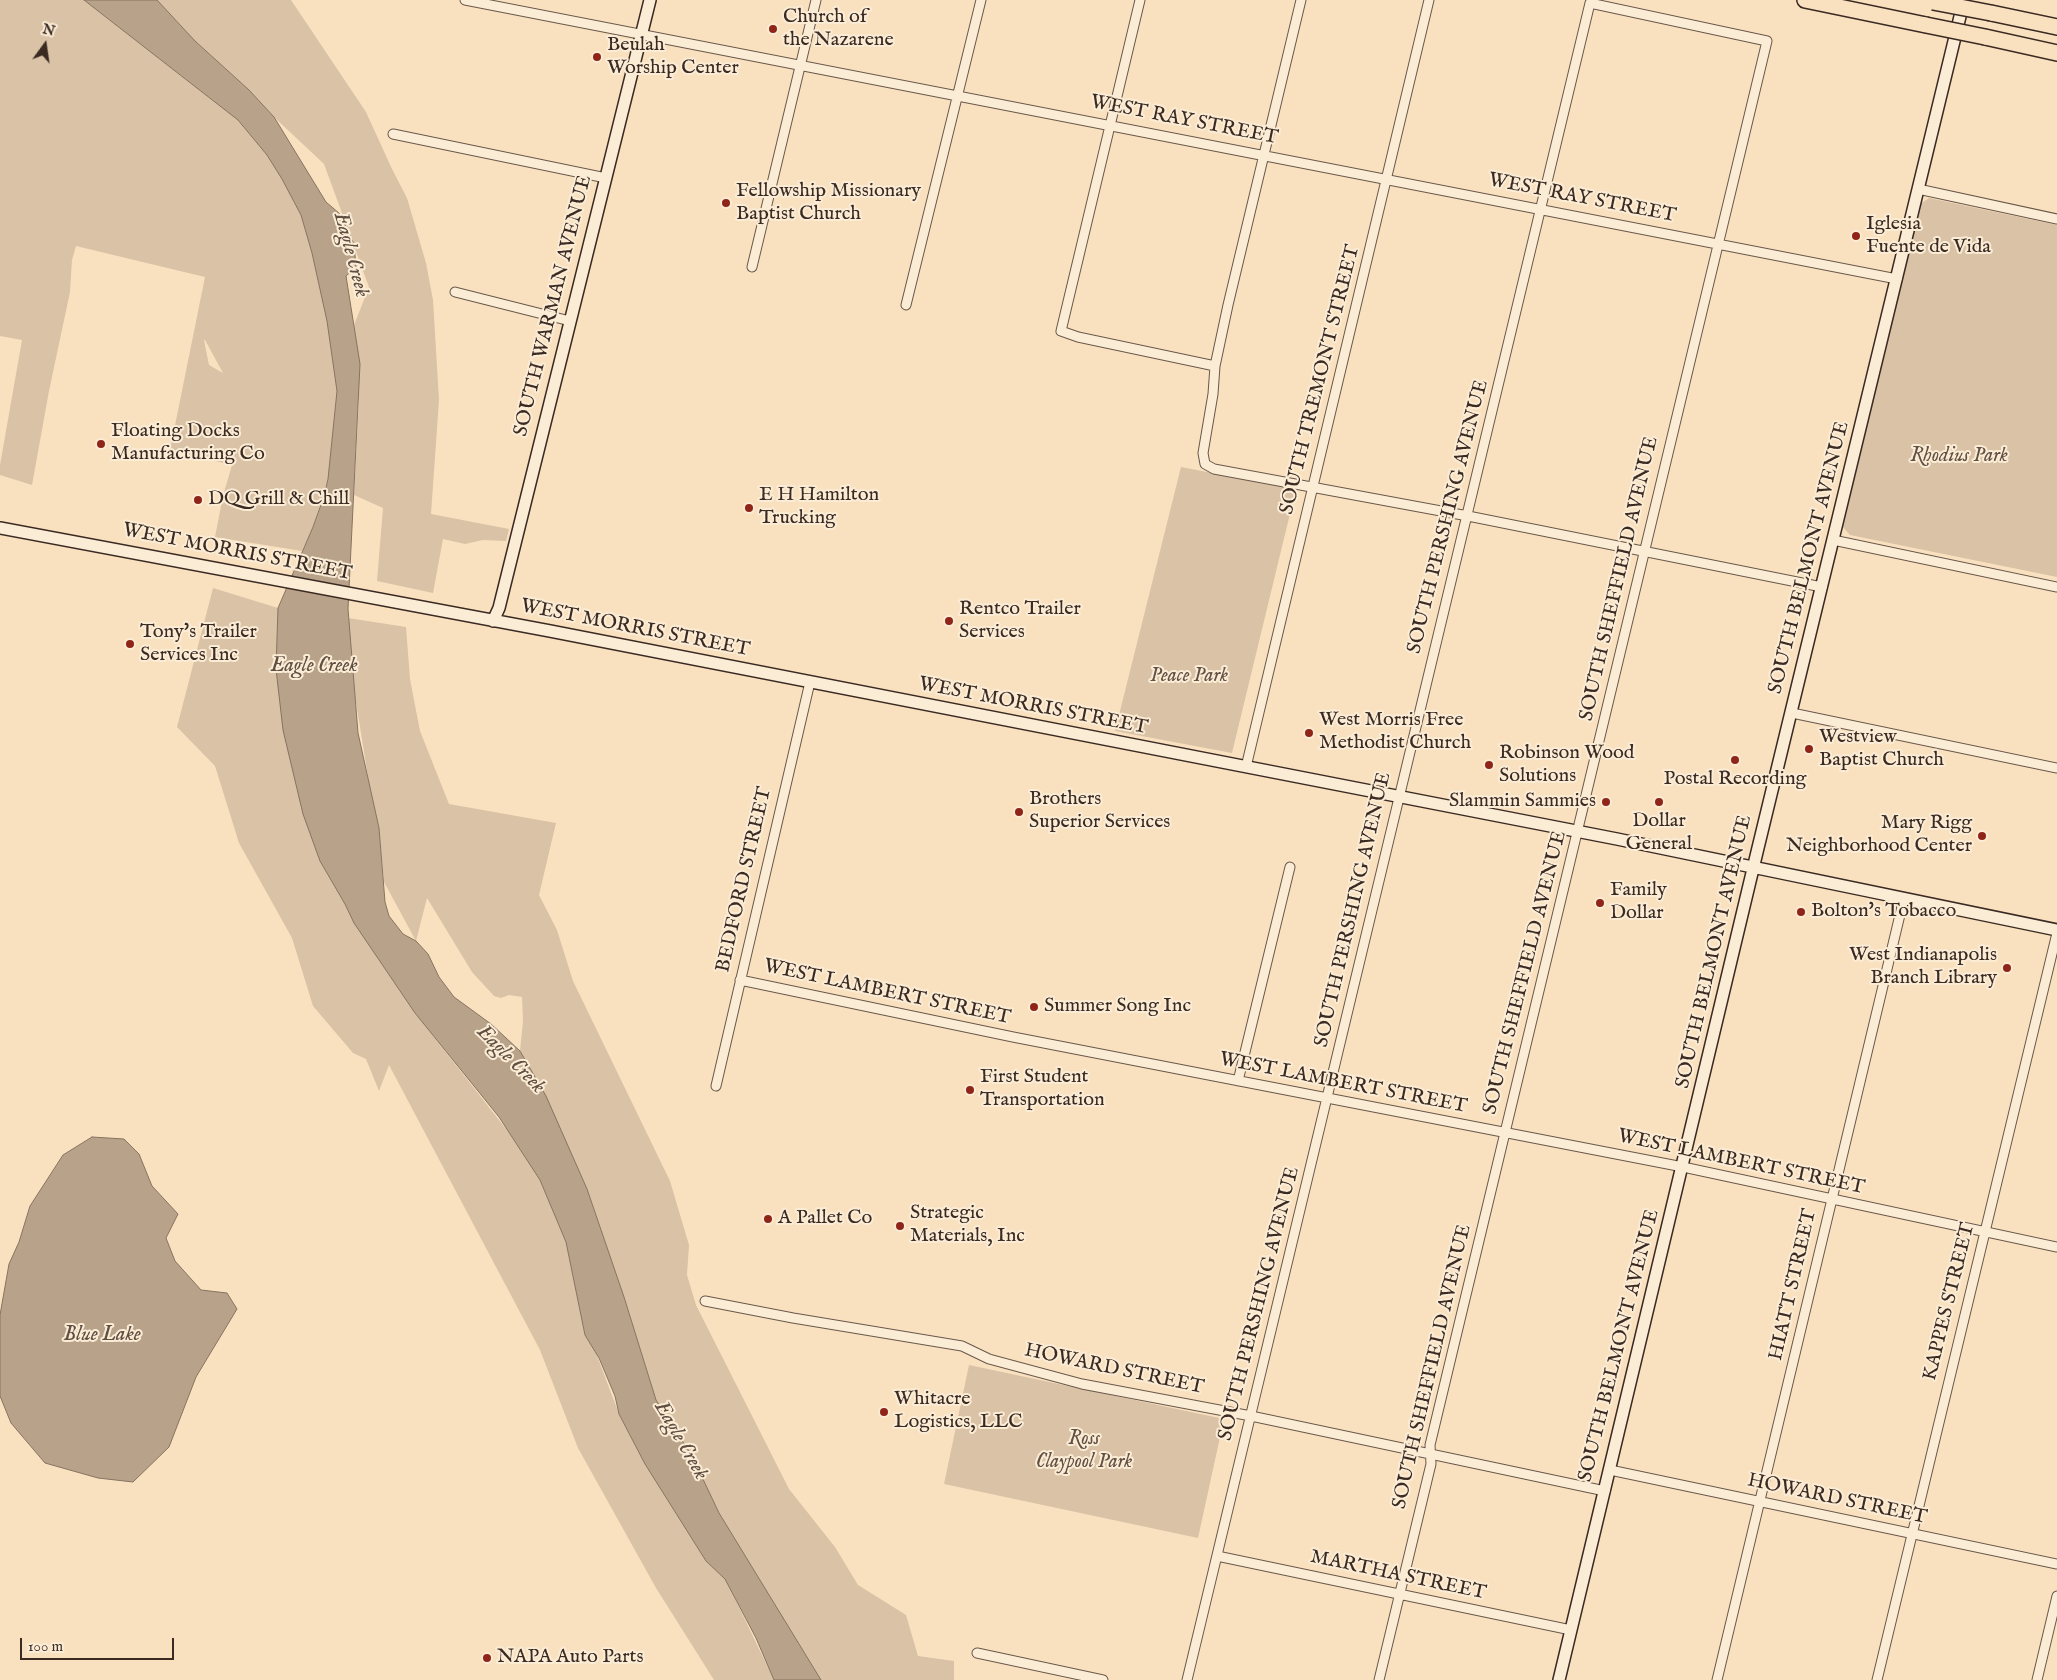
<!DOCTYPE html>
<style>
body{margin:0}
#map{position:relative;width:2057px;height:1680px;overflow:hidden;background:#f9e1c0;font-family:"IM FELL English",serif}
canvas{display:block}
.north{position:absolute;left:20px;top:20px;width:50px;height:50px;-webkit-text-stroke:4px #fbecd6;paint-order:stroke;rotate:14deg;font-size:14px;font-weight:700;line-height:20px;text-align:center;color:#3b2a22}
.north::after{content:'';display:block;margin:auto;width:18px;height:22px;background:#3b2a22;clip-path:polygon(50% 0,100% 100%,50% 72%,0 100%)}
.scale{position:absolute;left:20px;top:1638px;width:154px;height:22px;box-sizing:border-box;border:2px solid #3b2a22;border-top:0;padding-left:6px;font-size:15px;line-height:18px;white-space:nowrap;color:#3b2a22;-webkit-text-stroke:4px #fbecd6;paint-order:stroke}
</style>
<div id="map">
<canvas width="2057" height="1680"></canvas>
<div class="north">N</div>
<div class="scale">100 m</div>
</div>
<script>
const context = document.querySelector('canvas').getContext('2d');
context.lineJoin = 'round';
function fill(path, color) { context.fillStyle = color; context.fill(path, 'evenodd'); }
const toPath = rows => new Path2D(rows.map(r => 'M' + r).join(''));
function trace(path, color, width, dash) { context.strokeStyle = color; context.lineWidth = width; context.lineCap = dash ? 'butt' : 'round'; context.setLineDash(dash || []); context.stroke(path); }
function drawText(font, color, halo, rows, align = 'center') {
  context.font = font + ' "IM FELL English",serif'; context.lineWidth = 4; context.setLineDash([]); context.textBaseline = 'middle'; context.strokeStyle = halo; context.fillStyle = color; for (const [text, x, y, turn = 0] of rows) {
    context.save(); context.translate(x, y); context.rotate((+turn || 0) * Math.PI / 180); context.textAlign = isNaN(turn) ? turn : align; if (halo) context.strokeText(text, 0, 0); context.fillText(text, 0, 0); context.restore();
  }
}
fill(toPath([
 [0,0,84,0,238,120,267,155,282,179,301,215,312,253,327,321,337,391,328,479,313,527,302,551,215,537,223,496,232,465,170,450,205,277,76,246,72,260,70,292,49,391,32,485,0,475,0,465,22,340,0,336],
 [204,340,205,340,223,373,209,365],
 [157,0,291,0,366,112,392,169,407,198,426,263,433,300,439,400,431,514,509,529,506,541,483,540,465,544,443,539,433,593,377,581,383,508,354,495,359,400,354,325,369,287,324,164,274,117,249,90,195,41],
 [1929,198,2057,225,2057,577,1850,535,1842,526,1920,204],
 [1181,467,1296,489,1232,753,1115,731],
 [213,588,278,608,276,669,320,861,345,904,354,923,415,1013,510,1134,540,1180,566,1242,585,1335,596,1353,619,1414,645,1464,706,1561,725,1578,774,1680,714,1680,656,1588,578,1448,540,1350,389,1065,379,1091,366,1059,353,1053,313,1006,292,938,239,843,215,766,177,727],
 [348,618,406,627,410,679,420,731,449,804,556,823,539,895,557,930,573,981,670,1181,689,1245,687,1275,696,1305,789,1489,835,1547,858,1585,906,1615,918,1656,954,1661,954,1680,821,1680,719,1513,692,1456,656,1400,624,1297,587,1189,541,1089,520,1051,523,1021,522,997,509,995,501,998,494,996,472,972,427,898,416,941,384,882,379,828,369,783,355,696],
 [969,1365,1224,1419,1198,1538,944,1484]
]), '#d9c2a5');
const water = toPath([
 [84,0,157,0,195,41,249,90,274,117,326,202,340,214,354,244,356,267,346,276,360,364,348,609,358,733,379,828,385,902,389,916,403,934,416,941,428,954,439,977,454,997,491,1024,520,1051,546,1096,587,1189,624,1297,656,1400,692,1456,719,1513,821,1680,774,1680,756,1638,725,1579,706,1561,645,1464,619,1414,615,1396,599,1358,585,1335,566,1242,540,1180,499,1117,415,1013,354,923,345,904,320,861,303,814,283,730,276,669,278,608,313,527,324,496,328,479,337,391,327,321,312,253,301,215,282,179,267,155,238,120,84,0],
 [92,1137,124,1139,139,1154,152,1186,178,1214,166,1238,175,1261,201,1290,227,1293,237,1309,196,1377,169,1447,133,1482,98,1478,45,1463,11,1423,0,1396,0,1315,9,1264,19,1242,30,1206,63,1155,92,1137]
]);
fill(water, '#b8a38a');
trace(water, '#867360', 1);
const street = toPath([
 [465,0,1897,279],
 [1140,0,1061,331,1078,337,1215,366],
 [1301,0,1228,305,1215,366,1213,394,1203,453,1205,464,1214,469,1468,516,1822,587],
 [393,134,606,178],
 [1918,189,2057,219],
 [752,267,816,0],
 [455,292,570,321],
 [906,305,981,0],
 [1833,540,2057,587],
 [1792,713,2057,768],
 [1246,767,1429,0],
 [740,980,1013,1037,1683,1167,2057,1247],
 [1238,1081,1290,867],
 [716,1086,810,682],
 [705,1301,793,1318,962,1346,989,1359,1082,1384,1251,1416,1605,1491],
 [1610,1470,2057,1564],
 [1217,1556,1571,1630],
 [977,1653,1103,1680],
 [1187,1680,1590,3,1767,41,1430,1445,1431,1464,1379,1680],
 [1717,1680,1904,898],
 [1877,1680,2057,933],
 [2037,1680,2057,1596]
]);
const secondary = toPath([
 [0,528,550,631,1617,839,2057,930],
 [493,621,499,608,650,0],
 [1559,1680,1757,852,1964,0]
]);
const highway = toPath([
 [1805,0,1926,25],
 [1991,13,2057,27],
 [1985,37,2057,53]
]);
trace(street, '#6a584a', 11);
trace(secondary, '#3b2a22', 14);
trace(highway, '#3b2a22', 18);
trace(street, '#fbecd6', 9);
trace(secondary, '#fbecd6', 11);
trace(highway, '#f9e1c0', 15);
const highwayBridge = toPath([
 [1933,2,1991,13],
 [1926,25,1985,37]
]);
trace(highwayBridge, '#3b2a22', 18, []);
trace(highwayBridge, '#f9e1c0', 15);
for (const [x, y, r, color] of [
 [773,29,5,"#8f2418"],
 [597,57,5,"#8f2418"],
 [726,203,5,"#8f2418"],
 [1856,236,5,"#8f2418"],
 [101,444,5,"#8f2418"],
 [198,500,5,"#8f2418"],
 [749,508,5,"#8f2418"],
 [949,621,5,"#8f2418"],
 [130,644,5,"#8f2418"],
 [1309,733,5,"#8f2418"],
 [1809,749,5,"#8f2418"],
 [1735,760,5,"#8f2418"],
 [1489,765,5,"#8f2418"],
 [1606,802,5,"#8f2418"],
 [1659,802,5,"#8f2418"],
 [1019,812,5,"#8f2418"],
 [1982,836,5,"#8f2418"],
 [1600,903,5,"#8f2418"],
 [1801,912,5,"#8f2418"],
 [2007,968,5,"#8f2418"],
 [1034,1007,5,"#8f2418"],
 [970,1090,5,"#8f2418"],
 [768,1219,5,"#8f2418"],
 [900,1226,5,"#8f2418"],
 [884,1412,5,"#8f2418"],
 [487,1658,5,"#8f2418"]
]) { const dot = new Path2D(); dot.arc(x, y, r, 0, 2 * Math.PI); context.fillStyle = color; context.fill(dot); trace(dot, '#fbecd6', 2); }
drawText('20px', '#3b2a22', '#fbecd6', [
 ["Church of",783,18],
 ["the Nazarene",783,41],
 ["Beulah",607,46],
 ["Worship Center",607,69],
 ["Fellowship Missionary",736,192],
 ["Baptist Church",736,215],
 ["Iglesia",1866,225],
 ["Fuente de Vida",1866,248],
 ["Floating Docks",111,432],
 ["Manufacturing Co",111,455],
 ["E H Hamilton",759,496],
 ["Trucking",759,519],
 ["DQ Grill & Chill",208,500],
 ["Rentco Trailer",959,610],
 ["Services",959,633],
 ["Tony's Trailer",140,633],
 ["Services Inc",140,656],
 ["West Morris Free",1319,721],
 ["Methodist Church",1319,744],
 ["Westview",1819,738],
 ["Baptist Church",1819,761],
 ["Robinson Wood",1499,754],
 ["Solutions",1499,777],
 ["Postal Recording",1735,780,"center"],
 ["Brothers",1029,800],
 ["Superior Services",1029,823],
 ["Slammin Sammies",1596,802,"right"],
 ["Dollar",1659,822,"center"],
 ["General",1659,845,"center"],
 ["Mary Rigg",1972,824,"right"],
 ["Neighborhood Center",1972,847,"right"],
 ["Family",1610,891],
 ["Dollar",1610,914],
 ["Bolton's Tobacco",1811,912],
 ["West Indianapolis",1997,956,"right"],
 ["Branch Library",1997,979,"right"],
 ["Summer Song Inc",1044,1007],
 ["First Student",980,1078],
 ["Transportation",980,1101],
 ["Strategic",910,1214],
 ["Materials, Inc",910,1237],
 ["A Pallet Co",778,1219],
 ["Whitacre",894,1400],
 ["Logistics, LLC",894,1423],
 ["NAPA Auto Parts",497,1658]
], 'left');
drawText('20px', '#3b2a22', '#fbecd6', [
 ["WEST RAY STREET",1184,121,11],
 ["WEST RAY STREET",1582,199,11],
 ["SOUTH WARMAN AVENUE",554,306,-76],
 ["SOUTH TREMONT STREET",1321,380,-76],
 ["SOUTH PERSHING AVENUE",1449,517,-76],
 ["WEST MORRIS STREET",237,553,11],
 ["SOUTH BELMONT AVENUE",1810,558,-76],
 ["SOUTH SHEFFIELD AVENUE",1620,579,-77],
 ["WEST MORRIS STREET",635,629,11],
 ["WEST MORRIS STREET",1033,707,11],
 ["BEDFORD STREET",745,880,-77],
 ["SOUTH PERSHING AVENUE",1354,910,-77],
 ["SOUTH BELMONT AVENUE",1715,952,-77],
 ["SOUTH SHEFFIELD AVENUE",1526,973,-76],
 ["WEST LAMBERT STREET",887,993,12],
 ["WEST LAMBERT STREET",1343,1084,11],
 ["WEST LAMBERT STREET",1741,1163,12],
 ["HIATT STREET",1794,1285,-77],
 ["KAPPES STREET",1950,1302,-76],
 ["SOUTH PERSHING AVENUE",1260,1304,-76],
 ["SOUTH BELMONT AVENUE",1620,1346,-76],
 ["SOUTH SHEFFIELD AVENUE",1433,1367,-77],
 ["HOWARD STREET",1114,1370,12],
 ["HOWARD STREET",1837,1500,12],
 ["MARTHA STREET",1398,1576,12]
]);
drawText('italic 20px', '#625043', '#fbecd6', [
 ["Rhodius Park",1959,457],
 ["Peace Park",1189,677],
 ["Ross",1084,1440],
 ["Claypool Park",1084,1463]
]);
drawText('italic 21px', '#604e41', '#fbecd6', [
 ["Eagle Creek",350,255,75],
 ["Eagle Creek",314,667],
 ["Eagle Creek",510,1060,45],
 ["Blue Lake",102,1336],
 ["Eagle Creek",680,1441,60]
]);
</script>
